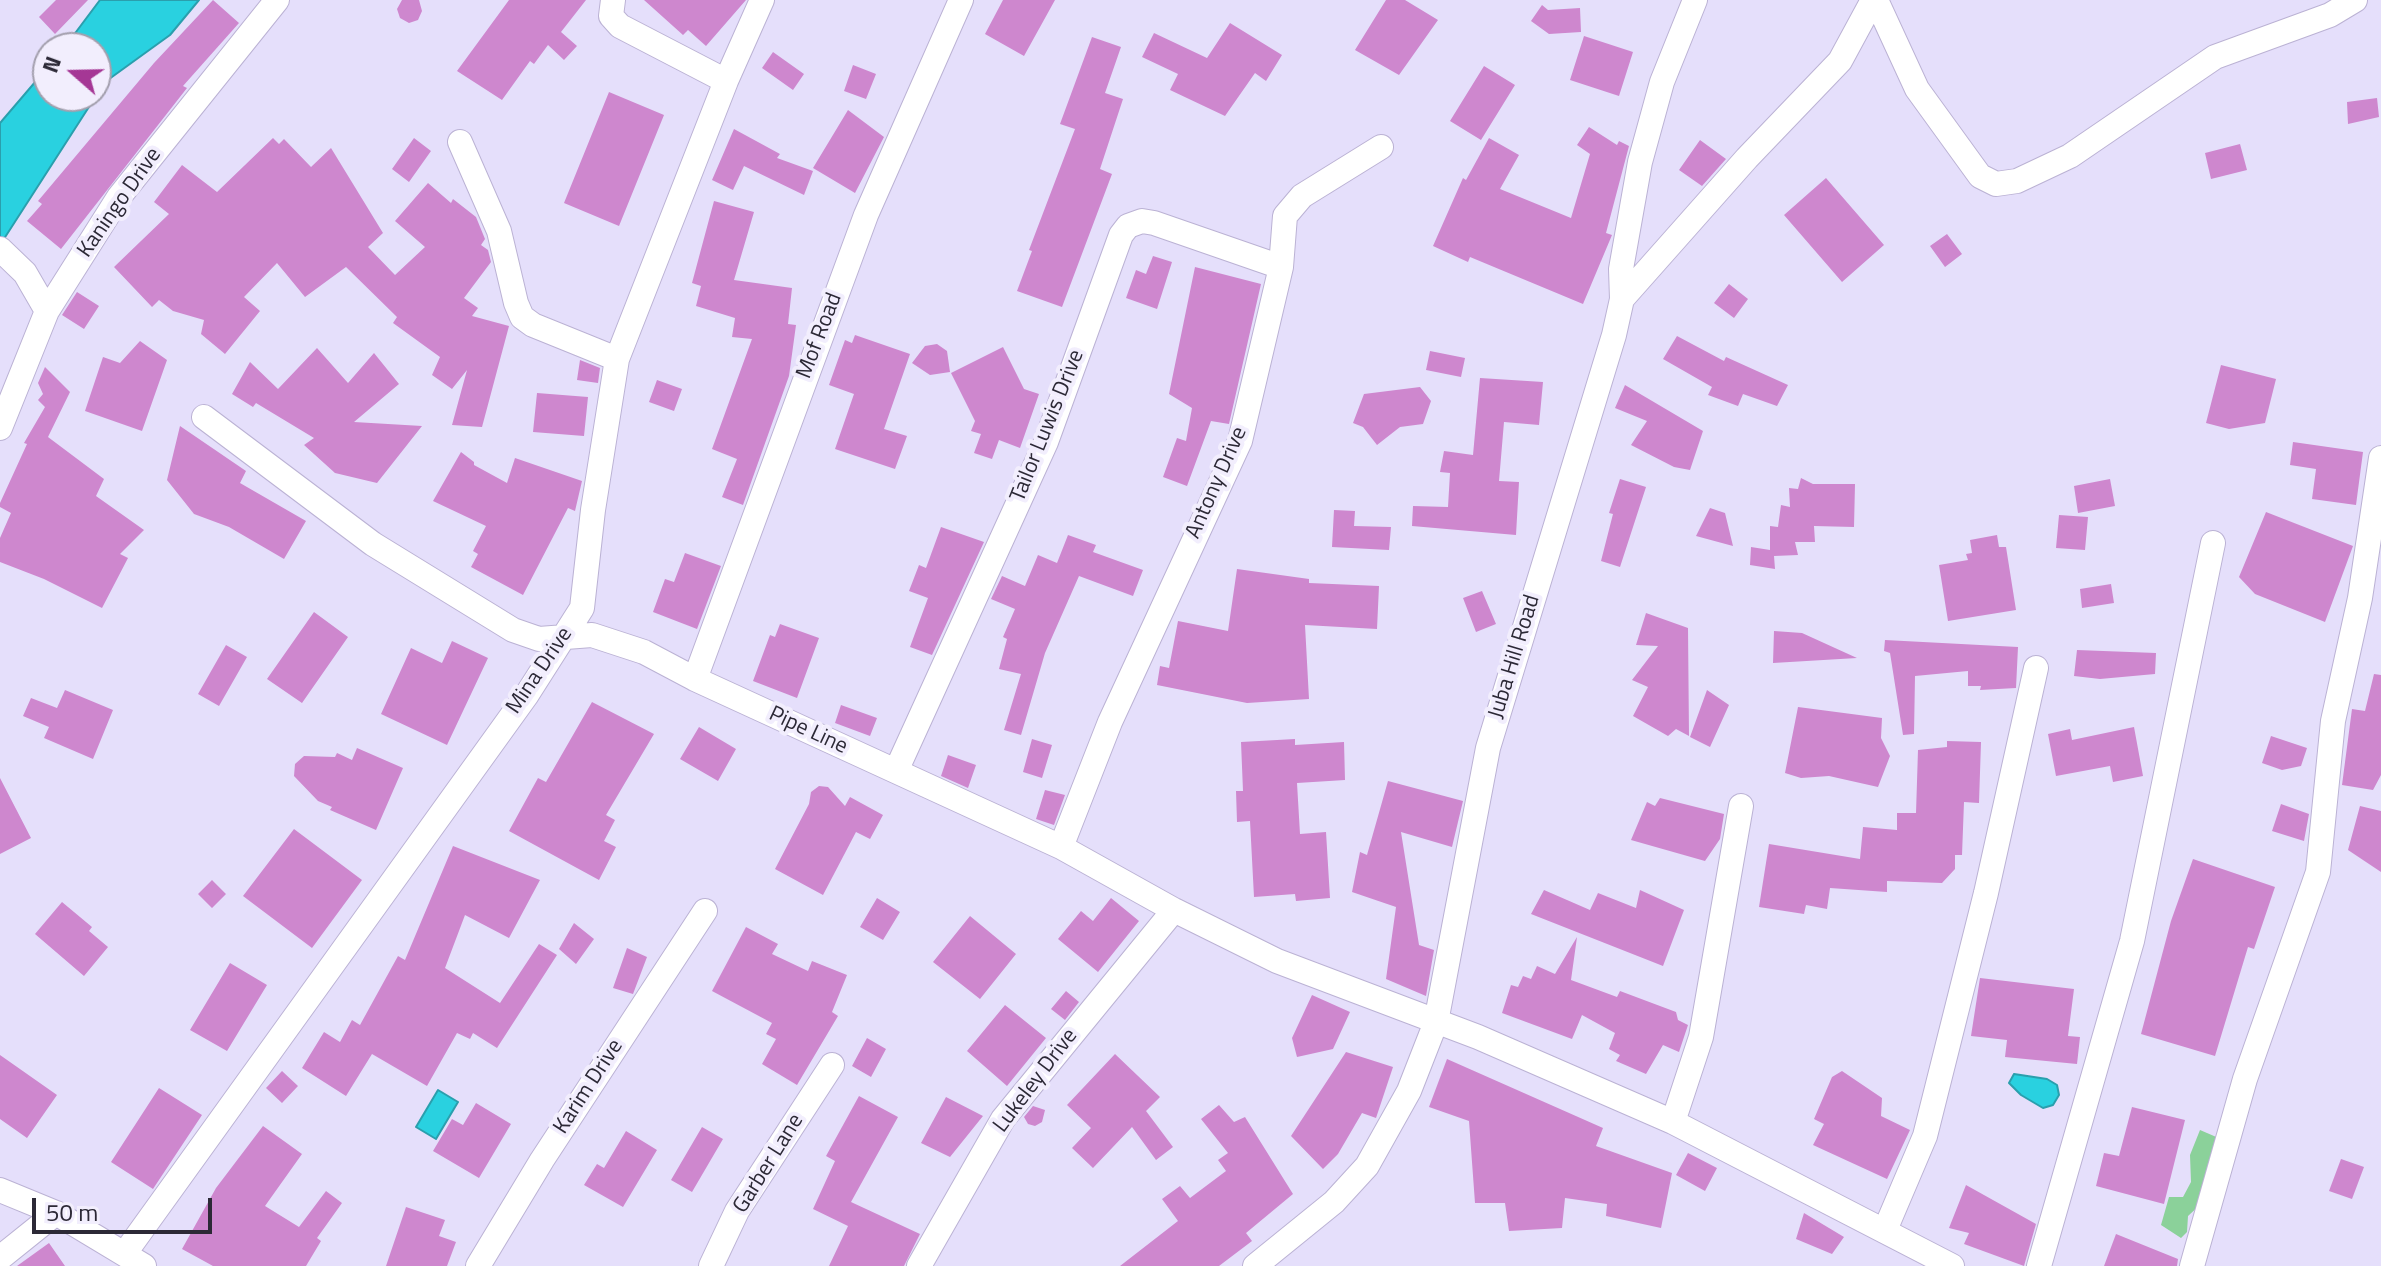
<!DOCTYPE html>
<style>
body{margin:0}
#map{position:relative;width:2381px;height:1266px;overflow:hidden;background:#e5dffb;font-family:"Titillium Web",sans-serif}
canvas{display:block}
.north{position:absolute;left:32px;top:32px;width:80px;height:80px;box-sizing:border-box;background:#f2eefd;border:2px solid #a39fad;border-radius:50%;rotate:290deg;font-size:22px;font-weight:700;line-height:32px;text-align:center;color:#2c2936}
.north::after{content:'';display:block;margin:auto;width:28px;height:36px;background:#a53795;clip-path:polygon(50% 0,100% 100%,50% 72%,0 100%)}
.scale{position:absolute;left:32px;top:1198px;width:180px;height:36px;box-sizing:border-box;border:4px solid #2c2936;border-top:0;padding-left:10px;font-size:24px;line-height:28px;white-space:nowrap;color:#2c2936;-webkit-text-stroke:6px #f2eefd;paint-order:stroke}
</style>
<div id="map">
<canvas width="2381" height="1266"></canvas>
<div class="north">N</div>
<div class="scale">50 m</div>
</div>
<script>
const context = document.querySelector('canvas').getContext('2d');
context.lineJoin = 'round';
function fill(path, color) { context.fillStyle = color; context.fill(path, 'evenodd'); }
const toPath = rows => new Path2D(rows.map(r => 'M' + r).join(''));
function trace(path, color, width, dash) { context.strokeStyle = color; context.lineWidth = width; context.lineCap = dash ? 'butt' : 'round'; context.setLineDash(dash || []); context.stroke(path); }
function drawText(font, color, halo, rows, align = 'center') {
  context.font = font + ' "Titillium Web",sans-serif'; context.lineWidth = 8; context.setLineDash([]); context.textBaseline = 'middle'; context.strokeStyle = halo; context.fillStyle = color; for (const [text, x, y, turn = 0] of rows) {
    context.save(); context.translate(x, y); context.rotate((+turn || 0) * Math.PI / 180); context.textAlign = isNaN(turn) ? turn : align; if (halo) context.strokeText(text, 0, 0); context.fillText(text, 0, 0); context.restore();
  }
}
fill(toPath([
 [2200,1130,2221,1139,2215,1166,2205,1173,2208,1185,2202,1203,2188,1216,2187,1232,2181,1238,2161,1225,2169,1197,2183,1197,2191,1182,2190,1155]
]), '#8bd19a');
const water = toPath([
 [100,0,199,0,170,35,105,82,0,245,0,123,48,67,48,96,96,96,96,48,64,48,100,0],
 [2014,1074,2047,1079,2057,1085,2059,1095,2053,1105,2043,1108,2021,1095,2009,1083,2014,1074],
 [438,1090,458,1102,436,1139,416,1127,438,1090]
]);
fill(water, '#29d1e0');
trace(water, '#2a9fad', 2);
fill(toPath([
 [56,0,88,0,55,34,39,17],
 [213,0,239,23,183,86,187,88,61,249,27,221,42,204,38,201,154,63],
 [402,0,419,0,422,11,418,20,409,23,400,18,397,9],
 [509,0,586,0,561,32,577,46,564,60,548,45,534,64,530,61,502,100,457,71],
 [644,0,746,0,706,46,688,30,683,35],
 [1003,0,1055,0,1024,56,985,34],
 [1386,0,1405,0,1438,20,1399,75,1355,50],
 [1542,5,1548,10,1580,8,1581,32,1549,34,1531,21],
 [1230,23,1282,55,1266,81,1255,73,1225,116,1170,90,1178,74,1142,57,1154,33,1207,58],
 [1584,36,1633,52,1619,96,1570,80],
 [1092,37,1121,47,1105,93,1123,99,1100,169,1112,174,1062,307,1017,291,1032,251,1029,250,1075,129,1060,124],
 [773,52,804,74,793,90,762,68],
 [853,65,876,74,866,99,844,91],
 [1484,66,1515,85,1481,140,1450,121],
 [609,92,664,115,619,226,564,203],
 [2377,98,2379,117,2348,124,2347,102],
 [848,110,884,137,855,193,813,168],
 [1589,127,1617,145,1619,141,1629,146,1606,233,1612,235,1583,304,1470,257,1468,262,1433,246,1463,178,1466,180,1489,138,1519,155,1500,189,1571,218,1590,154,1577,145],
 [734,129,780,154,777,158,813,171,804,195,744,166,733,190,712,180],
 [273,138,279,144,284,139,311,167,331,148,383,233,368,247,395,275,425,247,395,221,428,183,451,203,453,199,476,217,485,239,481,245,488,250,491,262,464,298,478,308,472,316,509,326,482,427,452,425,467,370,452,389,432,375,440,357,393,323,397,317,346,267,305,297,277,263,244,297,260,311,225,354,201,334,204,320,173,311,159,300,152,307,114,267,169,214,154,202,182,165,217,192],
 [414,138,431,151,409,182,392,169],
 [1700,140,1726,159,1702,186,1679,170],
 [2240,144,2247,170,2211,179,2205,153],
 [1826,178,1884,245,1842,282,1784,215],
 [714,201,754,212,734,280,792,288,788,324,796,325,789,376,743,505,722,497,737,459,712,449,752,339,732,337,735,318,696,306,701,286,692,283],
 [1947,234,1962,254,1945,267,1930,246],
 [1153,256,1172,262,1157,309,1126,298,1136,270,1146,274],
 [1195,267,1261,284,1229,424,1211,421,1187,486,1163,477,1177,438,1186,441,1192,408,1169,394],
 [1729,284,1748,299,1734,318,1714,303],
 [77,292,99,306,84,329,62,315],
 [855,335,910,354,884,429,907,436,895,469,835,449,854,394,829,385,845,340,852,343],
 [1677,336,1724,361,1726,357,1788,385,1777,406,1743,394,1738,406,1708,395,1712,387,1663,359],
 [140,341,167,360,142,431,85,411,103,357,120,363],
 [937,344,947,351,950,372,930,375,912,363,925,346],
 [1003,347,1024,389,1039,394,1020,448,999,440,992,459,974,453,981,434,971,431,975,421,951,373],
 [317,348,348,383,374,353,399,384,354,422,422,426,377,483,335,473,304,445,314,438,256,403,253,407,232,394,250,362,278,389],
 [1430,351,1465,358,1461,377,1426,370],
 [580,360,600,368,598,383,577,380],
 [2221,365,2276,379,2265,423,2229,429,2206,423],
 [45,367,70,392,48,437,104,479,96,496,144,530,120,554,128,558,102,608,44,579,0,562,0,538,11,513,0,507,0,503,27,444,24,443,45,407,38,400,43,394,38,383],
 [1480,378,1543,382,1539,425,1504,422,1499,481,1519,482,1516,535,1412,526,1413,506,1448,507,1450,473,1440,472,1444,451,1473,455],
 [657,380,682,389,674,411,649,402],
 [1625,385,1703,431,1690,470,1674,467,1631,445,1647,421,1615,408],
 [1420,387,1431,401,1423,424,1400,427,1377,445,1363,427,1353,423,1364,394],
 [537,393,588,397,584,436,533,432],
 [180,426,246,471,240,483,306,521,284,559,229,527,194,514,167,480],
 [2293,442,2363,452,2356,505,2312,499,2316,469,2290,465],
 [461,452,474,462,474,465,507,483,515,458,582,481,575,511,568,508,523,595,471,567,478,554,473,551,486,526,433,501],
 [1801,478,1813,484,1855,484,1854,527,1814,526,1815,542,1795,542,1798,555,1774,556,1775,569,1750,565,1751,547,1770,550,1770,526,1778,527,1781,505,1790,507,1789,488,1798,489],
 [1620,479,1646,487,1620,567,1601,561,1613,514,1609,513],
 [2110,479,2115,506,2078,513,2074,486],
 [1710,508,1725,513,1733,546,1696,536],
 [1334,510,1355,511,1354,526,1391,527,1389,550,1332,547],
 [2266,512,2353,546,2325,622,2255,594,2239,577],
 [2059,515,2088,517,2085,550,2056,548],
 [941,527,984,542,932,655,910,647,928,598,909,591,919,565,926,568],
 [1068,535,1096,545,1093,552,1143,570,1133,596,1079,576,1045,653,1021,735,1004,730,1021,674,999,669,1007,639,1003,637,1015,609,991,599,1002,576,1025,586,1038,555,1057,563],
 [1997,535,1999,547,2006,547,2016,610,1948,621,1939,565,1968,560,1966,554,1972,553,1970,540],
 [685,553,721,566,697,629,653,612,665,579,674,582],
 [1237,569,1309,579,1309,583,1379,586,1377,629,1305,625,1309,699,1247,703,1157,685,1160,666,1169,668,1178,621,1228,631],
 [2111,584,2114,603,2082,608,2080,589],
 [1482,591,1496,624,1476,632,1463,598],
 [314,612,348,637,302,703,267,679],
 [1646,613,1688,628,1689,736,1676,729,1668,736,1633,716,1648,687,1632,680,1658,646,1636,645],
 [780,624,819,638,797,698,753,681,770,635,775,637],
 [1774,631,1802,633,1857,658,1773,663],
 [1885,640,2018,647,2016,688,1980,690,1981,686,1968,686,1968,671,1915,676,1914,734,1903,735,1890,653,1884,651],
 [452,641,488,658,447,745,381,714,411,648,442,663],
 [226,645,247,657,219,706,198,694],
 [2077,650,2156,653,2155,674,2100,679,2074,676],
 [2374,674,2381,675,2381,775,2373,790,2342,785,2352,709,2365,711],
 [65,690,113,710,93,759,44,738,49,727,23,716,31,698,57,708],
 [1707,690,1729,705,1710,747,1690,737],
 [592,702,654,734,606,815,615,820,604,841,616,847,599,880,509,831,538,778,546,782],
 [841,705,877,718,870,736,835,723],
 [1798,707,1882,718,1881,738,1890,756,1878,787,1829,776,1801,778,1785,773],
 [699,727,736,749,718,781,680,759],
 [2134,727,2143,776,2113,782,2110,766,2056,776,2048,734,2070,729,2072,740],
 [2271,736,2307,748,2301,766,2282,770,2262,763],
 [1032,739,1052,745,1042,778,1023,772],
 [1295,739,1295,745,1344,742,1345,780,1297,783,1300,834,1326,832,1330,898,1296,901,1295,894,1254,897,1250,821,1237,822,1236,791,1243,791,1241,742],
 [1947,741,1981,742,1979,803,1964,802,1962,855,1955,855,1955,869,1942,883,1887,881,1887,892,1830,888,1827,909,1806,905,1804,914,1759,907,1769,844,1860,859,1863,827,1897,830,1897,813,1916,813,1918,750,1947,747],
 [357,748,403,768,376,830,330,810,332,807,318,801,294,776,295,764,304,756,335,757,337,753,352,760],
 [948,755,976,765,968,788,941,776],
 [0,778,31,838,0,854],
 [1388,781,1463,801,1452,847,1401,832,1419,945,1434,950,1426,996,1386,979,1396,907,1352,892,1360,852,1367,855],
 [819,786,828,787,845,806,850,797,883,815,870,839,856,832,823,895,775,869,809,804,811,792],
 [1045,790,1065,795,1054,825,1036,819],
 [1660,798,1724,814,1720,839,1705,861,1631,840,1647,802,1655,806],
 [2281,804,2309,814,2304,841,2272,831],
 [2360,806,2381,811,2381,872,2348,850],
 [294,829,362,880,312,948,243,896],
 [453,846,540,880,509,938,465,915,445,968,500,1003,539,944,557,955,497,1048,473,1033,470,1039,457,1033,427,1086,372,1054,346,1096,302,1068,324,1032,340,1042,352,1020,360,1025,398,956,405,960],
 [2193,859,2275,887,2254,949,2248,947,2215,1056,2141,1034,2171,921],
 [212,880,226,894,212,908,198,894],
 [1544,890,1590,910,1598,893,1636,908,1640,890,1684,910,1663,966,1531,914],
 [877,898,900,912,883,940,860,927],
 [1111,898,1139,921,1098,972,1058,939,1081,911,1093,921],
 [62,902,92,927,89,931,108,947,84,976,35,934],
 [970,916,1016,954,980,999,933,962],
 [574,923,594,939,576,964,559,949],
 [746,927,778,944,772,954,808,971,812,961,847,975,832,1012,838,1016,797,1085,762,1064,776,1039,766,1034,772,1023,712,991],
 [1577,937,1571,980,1617,997,1620,991,1676,1012,1678,1020,1688,1025,1679,1052,1663,1045,1646,1074,1616,1061,1620,1055,1609,1049,1615,1033,1582,1015,1572,1039,1502,1013,1511,985,1518,987,1523,976,1531,979,1537,966,1555,974],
 [627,948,647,957,633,994,613,988],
 [230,963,267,985,227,1051,190,1030],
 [1980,978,2074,989,2068,1036,2080,1037,2077,1064,2005,1057,2007,1040,1971,1036],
 [1066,991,1079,1002,1065,1020,1051,1009],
 [1312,995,1350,1012,1333,1049,1297,1057,1292,1038],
 [1005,1005,1046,1038,1007,1086,967,1051],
 [867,1038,886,1049,871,1077,852,1066],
 [1346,1052,1393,1067,1376,1118,1362,1113,1338,1154,1323,1169,1291,1136],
 [1115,1054,1160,1097,1146,1111,1173,1147,1156,1160,1132,1127,1093,1168,1072,1148,1091,1128,1067,1105],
 [0,1055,57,1095,27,1138,0,1119],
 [1447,1059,1603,1128,1596,1146,1672,1173,1661,1228,1606,1216,1607,1204,1565,1198,1562,1228,1509,1231,1505,1203,1475,1203,1469,1121,1429,1107],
 [282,1071,298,1086,282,1103,266,1088],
 [1842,1071,1882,1098,1881,1116,1910,1130,1887,1179,1813,1145,1824,1124,1814,1119,1832,1077],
 [159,1088,202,1115,153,1189,111,1162],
 [859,1096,898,1117,851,1202,920,1234,904,1266,829,1266,848,1226,813,1209,835,1161,826,1156],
 [946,1097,983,1116,950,1157,921,1143],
 [476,1103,511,1124,479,1178,433,1151,452,1119,463,1125],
 [1219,1105,1234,1122,1245,1117,1293,1194,1246,1233,1252,1241,1219,1266,1120,1266,1178,1221,1162,1199,1180,1186,1190,1198,1226,1171,1218,1160,1228,1153,1201,1119],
 [1033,1106,1045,1110,1042,1122,1035,1126,1028,1124,1024,1117],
 [2132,1107,2185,1120,2164,1204,2096,1186,2104,1153,2119,1156],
 [263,1126,302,1154,265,1206,299,1227,326,1191,342,1203,317,1238,321,1241,306,1266,213,1266,182,1249,216,1188],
 [702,1127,723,1139,692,1192,671,1180],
 [626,1131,657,1150,623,1207,584,1185,597,1164,604,1168],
 [1688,1153,1717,1168,1705,1191,1676,1175],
 [2341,1159,2364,1167,2352,1199,2329,1191],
 [1966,1185,2036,1224,2024,1266,1964,1244,1969,1233,1949,1228],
 [406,1207,445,1220,439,1236,456,1242,447,1266,386,1266],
 [1804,1213,1844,1237,1832,1254,1796,1239],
 [2116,1234,2178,1259,2177,1266,2104,1266],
 [49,1243,65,1266,17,1266]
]), '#ce87ce');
const minor = toPath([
 [613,0,611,16,620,26,726,81],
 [1876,0,1917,89,1980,176,1996,184,2017,181,2070,156,2215,57,2330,15,2355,0],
 [460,142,499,231,516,303,522,317,533,325,617,359],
 [0,249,25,273,47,311],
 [1622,299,1747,158,1840,61,1873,0],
 [204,417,373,544,513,630,539,639,592,635,644,652,695,679,1061,847,1174,910,1277,961,1478,1037,1673,1122,1952,1266],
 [0,428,47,311,119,197,277,0],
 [695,679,866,215,961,0],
 [896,771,1046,442,1121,235,1128,226,1142,221,1154,223,1281,267],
 [1061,847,1110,722,1240,441,1281,267,1285,216,1302,196,1381,147],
 [1673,1122,1701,1037,1741,806],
 [0,1190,56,1213,144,1266],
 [1885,1230,1925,1136,1986,893,2036,668],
 [125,1253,526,696,582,608,593,510,617,359,726,81,762,0],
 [0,1258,56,1213],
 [478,1266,542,1160,705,911],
 [711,1266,737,1211,832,1065],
 [919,1266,1003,1119,1174,910],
 [1255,1266,1334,1202,1367,1166,1409,1091,1436,1022,1488,748,1614,335,1622,299,1621,269,1640,162,1662,82,1695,0],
 [2039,1266,2132,941,2213,543],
 [2192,1266,2245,1079,2318,872,2333,721,2360,598,2381,458]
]);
trace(minor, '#bbb2d4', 26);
trace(minor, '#fff', 24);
drawText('22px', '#2c2936', '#f2eefd', [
 ["Kaningo Drive",120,203,-55],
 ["Mof Road",820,336,-69],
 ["Tailor Luwis Drive",1048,426,-68],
 ["Antony Drive",1217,483,-66],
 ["Juba Hill Road",1515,657,-73],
 ["Mina Drive",540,671,-56],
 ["Pipe Line",808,731,25],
 ["Lukeley Drive",1036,1081,-53],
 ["Karim Drive",589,1087,-57],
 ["Garber Lane",769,1164,-58]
]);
</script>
